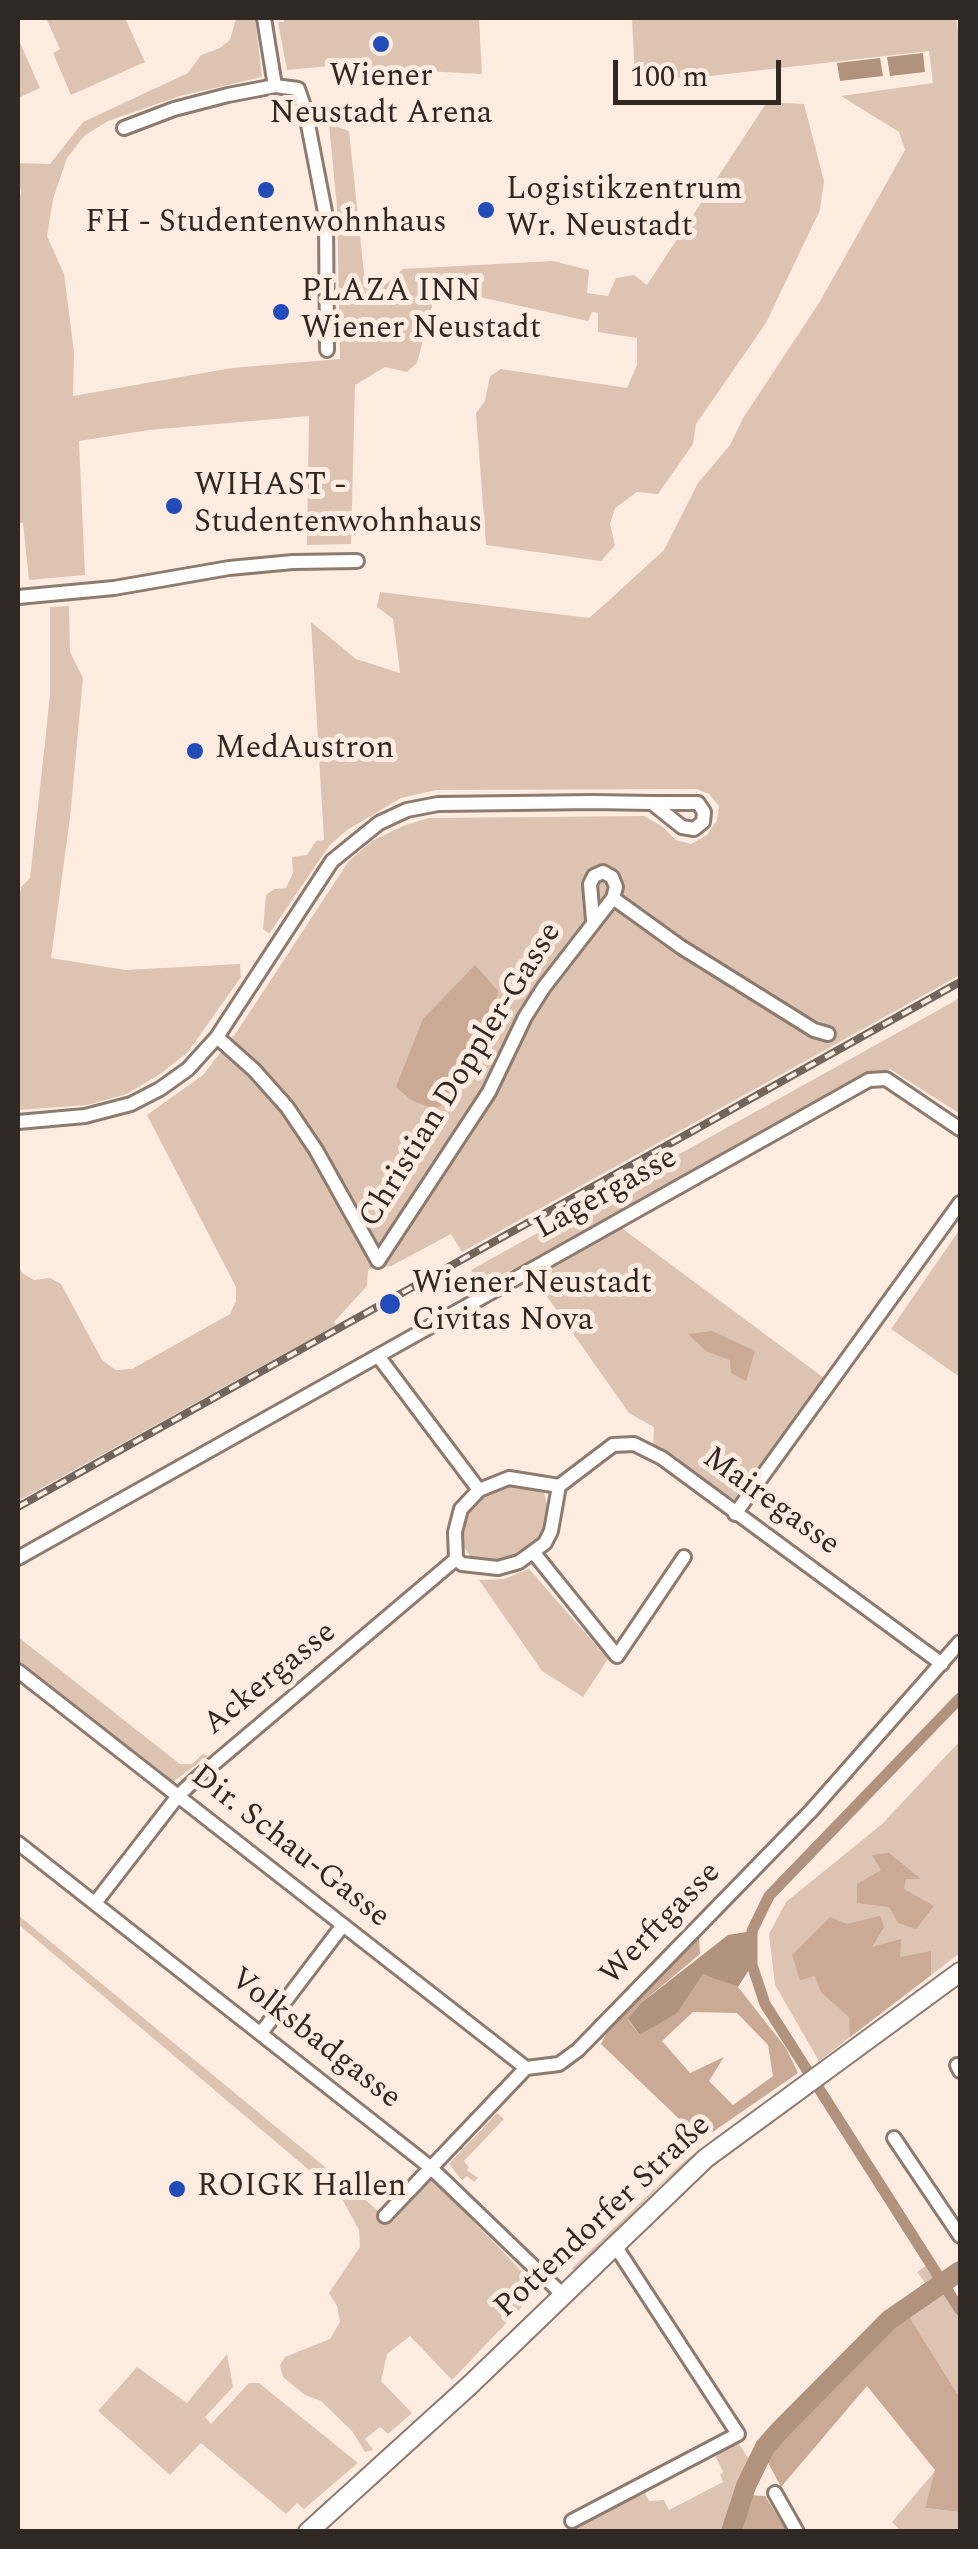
<!DOCTYPE html>
<meta charset="utf-8">
<style>
body{margin:0}
#map{position:relative;width:978px;height:2549px;overflow:hidden;background:#feece1;font-family:Spectral,serif}
canvas{display:block}
.frame{position:absolute;inset:0;border:20px solid #302822;pointer-events:none}
.scale{position:absolute;left:613px;top:60px;width:168px;height:45px;box-sizing:border-box;border:5px solid #302822;border-top:0;padding-left:12px;font-size:30px;line-height:35px;white-space:nowrap;color:#302822;-webkit-text-stroke:8px #feece1;paint-order:stroke}
</style>
<div id="map">
<canvas width="978" height="2549"></canvas>
<div class="frame"></div>
<div class="scale">100 m</div>
</div>
<script>
const context = document.querySelector('canvas').getContext('2d');
context.lineJoin = 'round';
function fill(path, color) { context.fillStyle = color; context.fill(path, 'evenodd'); }
const toPath = rows => new Path2D(rows.map(r => 'M' + r).join(''));
function trace(path, color, width, dash) { context.strokeStyle = color; context.lineWidth = width; context.lineCap = dash ? 'butt' : 'round'; context.setLineDash(dash || []); context.stroke(path); }
function drawText(font, color, halo, rows, align = 'center') {
  context.font = font + ' Spectral,serif'; context.lineWidth = 10; context.setLineDash([]); context.textBaseline = 'middle'; context.strokeStyle = halo; context.fillStyle = color; for (const [text, x, y, turn = 0] of rows) {
    context.save(); context.translate(x, y); context.rotate((+turn || 0) * Math.PI / 180); context.textAlign = isNaN(turn) ? turn : align; if (halo) context.strokeText(text, 0, 0); context.fillText(text, 0, 0); context.restore();
  }
}
fill(toPath([
 [46,18,125,18,145,62,71,95,53,53,60,49],
 [236,18,255,18,262,77,180,96,108,121,84,136,67,158,53,199,47,236,64,274,74,352,73,396,232,368,340,359,337,207,329,124,349,131,365,283,386,284,403,269,553,261,589,270,587,293,608,296,616,278,634,275,647,285,767,102,804,104,824,181,820,210,766,323,696,424,693,444,658,494,637,492,615,508,610,524,615,545,601,561,486,545,476,413,485,401,490,376,501,369,627,388,637,365,637,338,598,332,598,313,592,312,588,321,475,296,434,299,417,363,407,372,385,367,355,385,351,544,307,545,309,416,149,430,79,441,85,575,29,580,23,523,18,523,18,209,21,191,18,182,18,163,50,164,83,122,188,73,201,55,220,48,230,40],
 [284,18,479,18,482,74,329,66,287,70,278,22,284,22],
 [632,18,956,18,960,48,960,975,462,1252,451,1234,391,1266,368,1269,367,1286,334,1322,336,1325,18,1501,18,1264,22,1273,34,1280,50,1278,61,1284,102,1360,116,1370,132,1369,230,1314,236,1301,236,1287,147,1115,203,1075,238,1030,348,862,372,841,403,826,429,818,644,816,663,827,676,840,691,844,707,835,717,820,719,806,709,794,696,789,436,790,401,798,347,830,329,846,269,934,263,929,266,895,274,889,286,888,293,873,292,857,307,855,316,841,324,840,311,622,356,659,400,673,393,619,377,607,380,592,589,618,606,603,664,550,698,483,730,445,743,418,819,303,905,150,899,132,841,96,933,83,929,51,710,76,635,80],
 [18,38,40,88,18,98],
 [69,606,70,652,83,678,70,818,51,958,125,970,240,964,241,977,188,1052,160,1074,127,1094,87,1105,18,1110,18,905,21,887,30,878,45,743,50,694,50,607],
 [960,998,960,1114,890,1069,615,1223,828,1381,743,1505,653,1448,654,1427,629,1413,524,1264,481,1285,471,1270],
 [960,1229,960,1377,891,1329],
 [509,1484,538,1488,544,1493,548,1509,542,1533,524,1552,501,1562,472,1559,462,1544,466,1516,484,1495],
 [529,1569,608,1659,583,1697,542,1671,479,1580,504,1579],
 [18,1637,180,1764,192,1764,203,1754,208,1756,170,1784,18,1663],
 [960,1741,960,1953,819,2061,775,1985,769,1934,786,1902,882,1824],
 [18,1915,392,2222,432,2179,539,2289,452,2380,410,2336,387,2354,381,2381,412,2413,388,2434,380,2427,365,2439,373,2450,365,2452,352,2431,321,2401,305,2395,283,2377,280,2365,285,2357,330,2339,340,2322,337,2306,329,2293,360,2247,359,2230,341,2197,18,1924],
 [497,2113,504,2119,464,2161,469,2167,467,2170,478,2178,474,2182,467,2176,462,2180,449,2164],
 [726,2130,728,2132,665,2181,575,2271,572,2268,682,2163],
 [927,2265,960,2318,960,2398,905,2310,934,2295,917,2272],
 [227,2354,233,2387,205,2417,211,2424,249,2383,259,2383,358,2463,304,2509,297,2503,286,2514,201,2443,170,2475,98,2411,137,2367,187,2403],
 [739,2444,752,2464,729,2531,565,2532,645,2493,649,2501,664,2500,669,2510,723,2482,720,2475,723,2472,716,2457,718,2452],
 [935,2471,925,2508,960,2512,960,2531,901,2531,892,2522]
]), '#ddc3b2');
fill(toPath([
 [475,965,498,991,488,1037,455,1097,435,1109,411,1100,396,1087,423,1019],
 [712,1331,755,1351,746,1381,731,1373,730,1360,706,1351,688,1334],
 [889,1853,921,1879,906,1879,904,1889,934,1906,916,1929,898,1923,889,1907,857,1903,857,1884,881,1870,872,1855],
 [880,1916,884,1927,872,1947,901,1939,900,1957,931,1951,931,1975,850,2037,849,2017,821,1992,815,1976,800,1980,792,1955,830,1917,847,1924],
 [699,1937,700,1954,641,2003,628,2020,640,2035,676,2013,703,1973,738,1987,786,2048,798,2073,701,2140,601,2044,607,2032],
 [693,2012,737,2013,768,2045,773,2076,733,2105,709,2081,724,2057,690,2073,662,2041],
 [905,2310,960,2398,960,2512,925,2508,935,2470,867,2386,781,2487,765,2457],
 [747,2495,765,2496,787,2531,736,2531]
]), '#caa995');
fill(toPath([
 [923,53,925,72,890,76,887,57],
 [880,58,883,76,840,81,837,63],
 [752,1931,752,1965,738,1987,703,1974,677,2013,640,2035,628,2019,641,2003,728,1935]
]), '#b1927d');
trace(toPath([
 [960,1698,769,1896,752,1931,752,1965,765,2004,960,2310]
]), '#b1927d', 11);
trace(toPath([
 [731,2532,746,2486,765,2447,781,2429,889,2320,960,2271]
]), '#b1927d', 20);
const minor = toPath([
 [264,18,275,86],
 [124,128,174,109,228,95,275,86,298,89,305,109,326,217,327,350],
 [18,597,114,588,229,568,293,562,357,561],
 [613,898,681,947,814,1030,828,1034],
 [217,1037,254,1070,287,1107,316,1150,378,1261,489,1092,525,1017,544,987,613,898,616,887,612,877,603,872,594,876,590,884,593,920],
 [18,1122,85,1116,131,1104,160,1089,188,1069,217,1037,332,861,379,823,407,810,438,804,593,802,652,803,682,827,694,829,703,822,704,812,698,803,652,803],
 [378,1356,479,1490],
 [509,1478,559,1486,551,1531,545,1543,519,1562,498,1568,462,1564,456,1559,455,1532,461,1509,479,1490,509,1478],
 [559,1486,613,1445,634,1444,662,1458,942,1664],
 [735,1514,960,1203],
 [534,1553,617,1656,684,1557],
 [18,1558,869,1080,886,1079,960,1129],
 [18,1671,526,2068],
 [18,1843,430,2167,563,2295],
 [95,1903,178,1796,197,1778,456,1559],
 [261,2033,343,1925],
 [957,2065,960,2071],
 [894,2138,960,2236],
 [385,2216,526,2068,559,2064,578,2050,811,1811,960,1642],
 [775,2493,797,2532],
 [572,2521,738,2434,614,2244]
]);
const secondary = toPath([
 [308,2532,470,2385,706,2158,960,1972]
]);
trace(minor, '#8e7b6e', 18);
trace(secondary, '#8e7b6e', 22);
trace(minor, '#fff', 12);
trace(secondary, '#fff', 18);
const rail = toPath([
 [18,1507,960,982]
]);
trace(rail, '#71655e', 8);
trace(rail, '#feece1', 4, [11]);
for (const [x, y, r, color] of [
 [381,44,10,"#224cba"],
 [266,190,10,"#224cba"],
 [486,210,10,"#224cba"],
 [281,312,10,"#224cba"],
 [174,506,10,"#224cba"],
 [195,751,10,"#224cba"],
 [390,1304,12,"#224cba"],
 [177,2189,10,"#224cba"]
]) { const dot = new Path2D(); dot.arc(x, y, r, 0, 2 * Math.PI); context.fillStyle = color; context.fill(dot); trace(dot, '#feece1', 4); }
drawText('32px', '#302822', '#feece1', [
 ["Wiener",381,79,"center"],
 ["Neustadt Arena",381,116,"center"],
 ["Logistikzentrum",506,192],
 ["Wr. Neustadt",506,229],
 ["FH - Studentenwohnhaus",266,225,"center"],
 ["PLAZA INN",301,294],
 ["Wiener Neustadt",301,331],
 ["WIHAST -",194,488],
 ["Studentenwohnhaus",194,525],
 ["MedAustron",215,751],
 ["Wiener Neustadt",412,1286],
 ["Civitas Nova",412,1323],
 ["ROIGK Hallen",197,2189]
], 'left');
drawText('32px', '#302822', '#feece1', [
 ["Christian Doppler-Gasse",462,1076,-58],
 ["Lagergasse",607,1195,-29],
 ["Mairegasse",770,1503,36],
 ["Ackergasse",271,1680,-39],
 ["Dir. Schau-Gasse",289,1848,38],
 ["Werftgasse",662,1925,-46],
 ["Volksbadgasse",314,2040,38],
 ["Pottendorfer Straße",604,2218,-43]
]);
</script>
